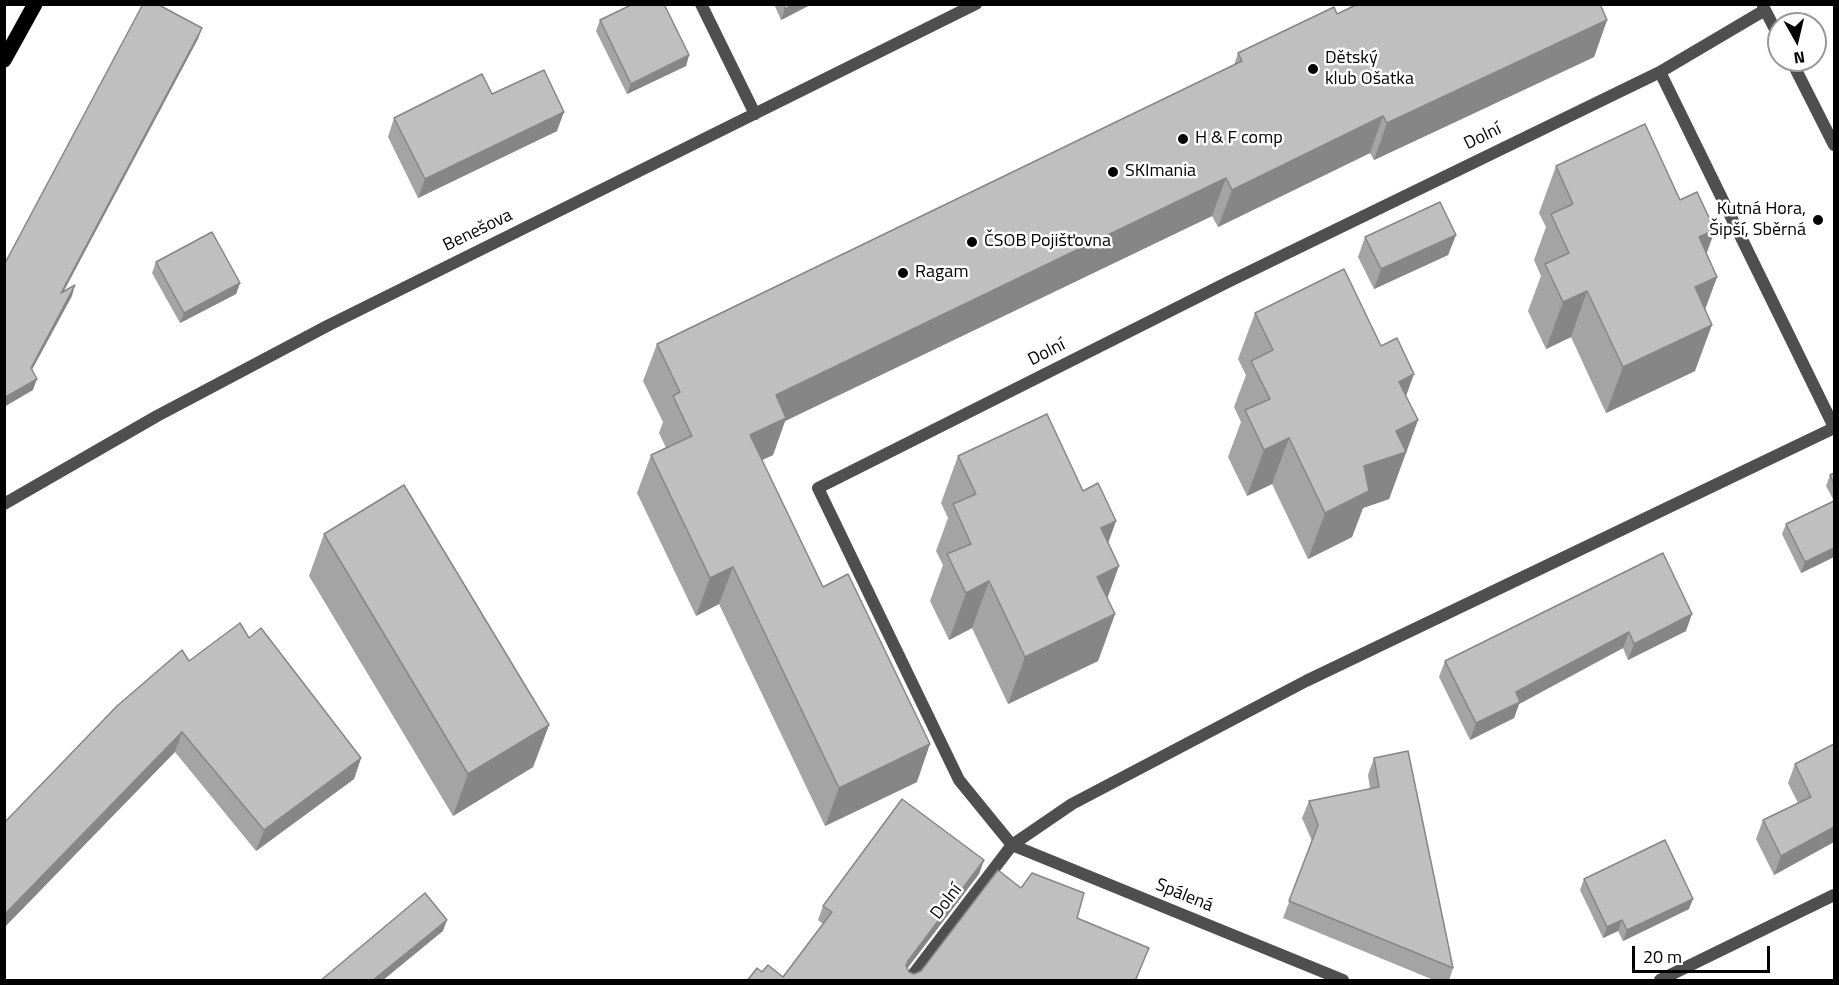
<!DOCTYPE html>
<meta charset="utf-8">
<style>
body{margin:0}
#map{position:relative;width:1839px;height:985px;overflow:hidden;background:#fff;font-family:"Titillium Web",sans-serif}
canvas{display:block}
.frame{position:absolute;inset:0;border:6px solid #000;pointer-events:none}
.north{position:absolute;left:1767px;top:12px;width:60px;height:60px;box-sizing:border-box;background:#fff;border:2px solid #999;border-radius:50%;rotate:172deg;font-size:16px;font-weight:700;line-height:24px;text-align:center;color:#000}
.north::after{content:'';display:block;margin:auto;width:21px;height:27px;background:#000;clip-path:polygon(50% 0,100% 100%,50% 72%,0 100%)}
.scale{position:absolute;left:1632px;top:946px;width:138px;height:27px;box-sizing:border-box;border:3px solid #000;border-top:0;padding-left:8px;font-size:18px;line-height:21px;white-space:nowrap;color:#000;-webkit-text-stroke:4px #fff;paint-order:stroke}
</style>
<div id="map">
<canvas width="1839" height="985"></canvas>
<div class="frame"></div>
<div class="north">N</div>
<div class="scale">20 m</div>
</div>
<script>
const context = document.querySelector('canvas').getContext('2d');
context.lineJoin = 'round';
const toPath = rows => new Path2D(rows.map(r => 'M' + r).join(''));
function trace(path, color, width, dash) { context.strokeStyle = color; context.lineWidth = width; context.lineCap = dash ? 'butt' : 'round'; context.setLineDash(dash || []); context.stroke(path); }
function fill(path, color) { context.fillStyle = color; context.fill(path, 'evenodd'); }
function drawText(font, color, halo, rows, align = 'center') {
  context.font = font + ' "Titillium Web",sans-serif'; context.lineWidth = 5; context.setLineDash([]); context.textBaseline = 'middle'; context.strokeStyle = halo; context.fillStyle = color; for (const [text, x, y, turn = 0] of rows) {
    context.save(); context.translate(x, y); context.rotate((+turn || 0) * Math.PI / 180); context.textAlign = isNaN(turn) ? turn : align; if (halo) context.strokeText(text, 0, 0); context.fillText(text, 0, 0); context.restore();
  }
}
const primary = toPath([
 [4,60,35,4]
]);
trace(primary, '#dbdbdb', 16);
trace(toPath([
 [701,4,755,114],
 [1763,6,1779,37],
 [1791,60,1834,145],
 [1660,72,1834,427],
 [4,504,157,416,329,325,976,4],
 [909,980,1012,845,1072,804,1306,681,1834,428],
 [1343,980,1012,845,959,780,818,488,1228,282,1660,72,1765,10],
 [1660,980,1834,895]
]), '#4f4f4f', 12);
trace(primary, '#000', 15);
fill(toPath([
 [774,4,812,4,781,20],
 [1337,14,1607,20,1594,57,1374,160,1370,153,1218,227,1212,216,785,421,773,455,762,460,917,782,825,826,719,604,696,616,637,493,651,455,666,448,659,433,663,422,643,381,657,344,1234,65,1238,53],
 [600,20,689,55,686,66,627,94,596,31],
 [492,94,557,131,418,198,388,137,394,118],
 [1556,166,1680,200,1715,230,1706,254,1717,277,1705,309,1695,371,1606,413,1571,337,1546,349,1528,311,1541,276,1534,260,1546,227,1539,213],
 [1456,235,1448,255,1374,289,1358,257,1365,237],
 [156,262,240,283,236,294,180,323,152,273],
 [1255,313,1406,397,1418,420,1389,499,1363,508,1352,537,1308,559,1272,484,1247,496,1228,457,1241,422,1234,407,1246,375,1238,359],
 [958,456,1083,491,1116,521,1108,543,1107,599,1115,614,1098,661,1008,704,972,628,949,640,930,601,943,565,936,551,948,518,941,503],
 [1834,473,1834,557,1801,573,1782,534,1786,524,1834,501,1826,486,1830,475],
 [324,534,549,725,533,767,453,816,309,576],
 [1663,553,1686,631,1628,660,1623,648,1519,704,1514,718,1470,740,1439,677,1445,661],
 [189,661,361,758,354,779,256,851,175,752],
 [1834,744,1834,842,1774,875,1756,839,1763,820,1798,803,1788,783,1795,764],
 [1374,758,1453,968,1449,981,1436,981,1283,918,1312,841,1302,818,1309,801,1370,789,1368,775],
 [984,860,979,874,907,969,909,972,914,974,921,971,1021,888,1077,918,1143,962,1136,981,747,981,762,972,783,977,823,924,818,920,823,906],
 [1584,879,1689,909,1623,941,1618,931,1603,938,1580,890]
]), '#a4a4a4');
fill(toPath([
 [795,4,812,4,781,20,785,9],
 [1607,20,1594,57,1374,160,1387,123],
 [202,28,198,39,57,304,61,293],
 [689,55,686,66,627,94,631,84],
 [564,112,557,131,418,198,425,179],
 [1383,116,1370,153,1218,227,1232,190],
 [1226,178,1212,216,785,421,773,455,737,472,750,435,776,395],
 [1715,230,1698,277,1699,237],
 [1456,235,1448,255,1374,289,1381,269],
 [1717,277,1700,323,1695,287],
 [240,283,236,294,180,323,184,313],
 [75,285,72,296,27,379,31,368],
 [1587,291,1571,337,1546,349,1563,302],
 [1712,325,1695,371,1606,413,1623,367],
 [1414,374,1397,421,1399,382],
 [37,379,33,390,4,407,4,398],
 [1418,420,1389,499,1363,508,1352,537,1308,559,1325,513,1364,466,1396,431],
 [1289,438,1272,484,1247,496,1264,450],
 [1116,521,1099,568,1101,528],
 [1834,548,1834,557,1801,573,1805,562],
 [1119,566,1102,613,1097,577],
 [733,567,719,604,696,616,710,578],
 [989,581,972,628,949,640,966,593],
 [1115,614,1098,661,1008,704,1025,657],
 [1692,614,1686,631,1628,660,1634,644],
 [1629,632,1623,648,1519,704,1514,718,1470,740,1476,723,1516,692],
 [549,725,533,767,453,816,468,774],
 [182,732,175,752,4,928,4,915],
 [930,744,917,782,825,826,839,788],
 [361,758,354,779,256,851,264,830],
 [1834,827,1834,842,1774,875,1781,856],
 [984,860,979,874,902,975,908,961],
 [1693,899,1689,909,1623,941,1627,930],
 [447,920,443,931,382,981,372,981],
 [1622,920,1618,931,1603,938,1607,927]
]), '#868686');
const building = toPath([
 [143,4,157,4,202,28,61,293,75,285,31,368,37,379,4,398,4,265,143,4],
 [633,4,664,4,689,55,631,84,600,20,633,4],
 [783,4,795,4,785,9,783,4],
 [1358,4,1600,4,1607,20,1387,123,1383,116,1232,190,1226,178,776,395,786,418,750,435,823,587,848,574,930,744,839,788,733,567,710,578,651,455,692,436,673,396,680,392,657,344,1242,61,1238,53,1334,7,1337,14,1358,4],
 [544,70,564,112,425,179,394,118,482,74,492,94,544,70],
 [1645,124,1680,200,1697,192,1715,230,1699,237,1717,277,1695,287,1712,325,1623,367,1587,291,1563,302,1545,264,1569,253,1551,214,1573,204,1556,166,1645,124],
 [1440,202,1456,235,1381,269,1365,237,1440,202],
 [212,232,240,283,184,313,156,262,212,232],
 [1344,269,1381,346,1397,338,1414,374,1399,382,1418,420,1396,431,1406,452,1364,466,1369,491,1325,513,1289,438,1264,450,1245,410,1270,399,1251,361,1273,350,1255,313,1344,269],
 [1047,414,1083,491,1098,483,1116,521,1101,528,1119,566,1097,577,1115,614,1025,657,989,581,966,593,947,554,971,544,953,504,976,494,958,456,1047,414],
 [1834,473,1834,484,1830,475,1834,473],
 [404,485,549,725,468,774,324,534,404,485],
 [1834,501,1834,548,1805,562,1786,524,1834,501],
 [1663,553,1692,614,1634,644,1629,632,1516,692,1520,702,1476,723,1445,661,1663,553],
 [240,623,249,638,261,628,361,758,264,830,182,732,4,915,4,823,117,706,182,650,189,661,240,623],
 [1834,744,1834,827,1781,856,1763,820,1811,797,1795,764,1834,744],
 [1408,751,1453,968,1289,901,1318,825,1309,801,1379,787,1374,758,1408,751],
 [902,799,984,860,908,961,906,965,909,972,914,974,921,971,998,870,1021,888,1032,873,1084,893,1077,918,1149,948,1135,981,747,981,757,968,762,972,768,965,783,977,832,912,823,906,902,799],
 [1665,840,1693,899,1627,930,1622,920,1607,927,1584,879,1665,840],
 [425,893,447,920,372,981,320,981,425,893]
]);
fill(building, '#bfbfbf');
trace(building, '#868686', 1.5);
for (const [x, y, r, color] of [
 [1313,69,6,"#000"],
 [1183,139,6,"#000"],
 [1113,172,6,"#000"],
 [1818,220,6,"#000"],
 [972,242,6,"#000"],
 [903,273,6,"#000"]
]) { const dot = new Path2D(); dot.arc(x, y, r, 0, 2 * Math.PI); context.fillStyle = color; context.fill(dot); trace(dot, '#fff', 2); }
drawText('18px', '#000', '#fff', [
 ["Dětský",1325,59],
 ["klub Ošatka",1325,80],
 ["H & F comp",1195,139],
 ["SKImania",1125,172],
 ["Kutná Hora,",1806,210,"right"],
 ["Šipší, Sběrná",1806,231,"right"],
 ["ČSOB Pojišťovna",984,242],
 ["Ragam",915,273]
], 'left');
drawText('18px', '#000', '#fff', [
 ["Dolní",1483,137,-26],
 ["Benešova",478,231,-26],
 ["Dolní",1047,353,-27],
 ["Spálená",1184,896,22],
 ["Dolní",947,902,-53]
]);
</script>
